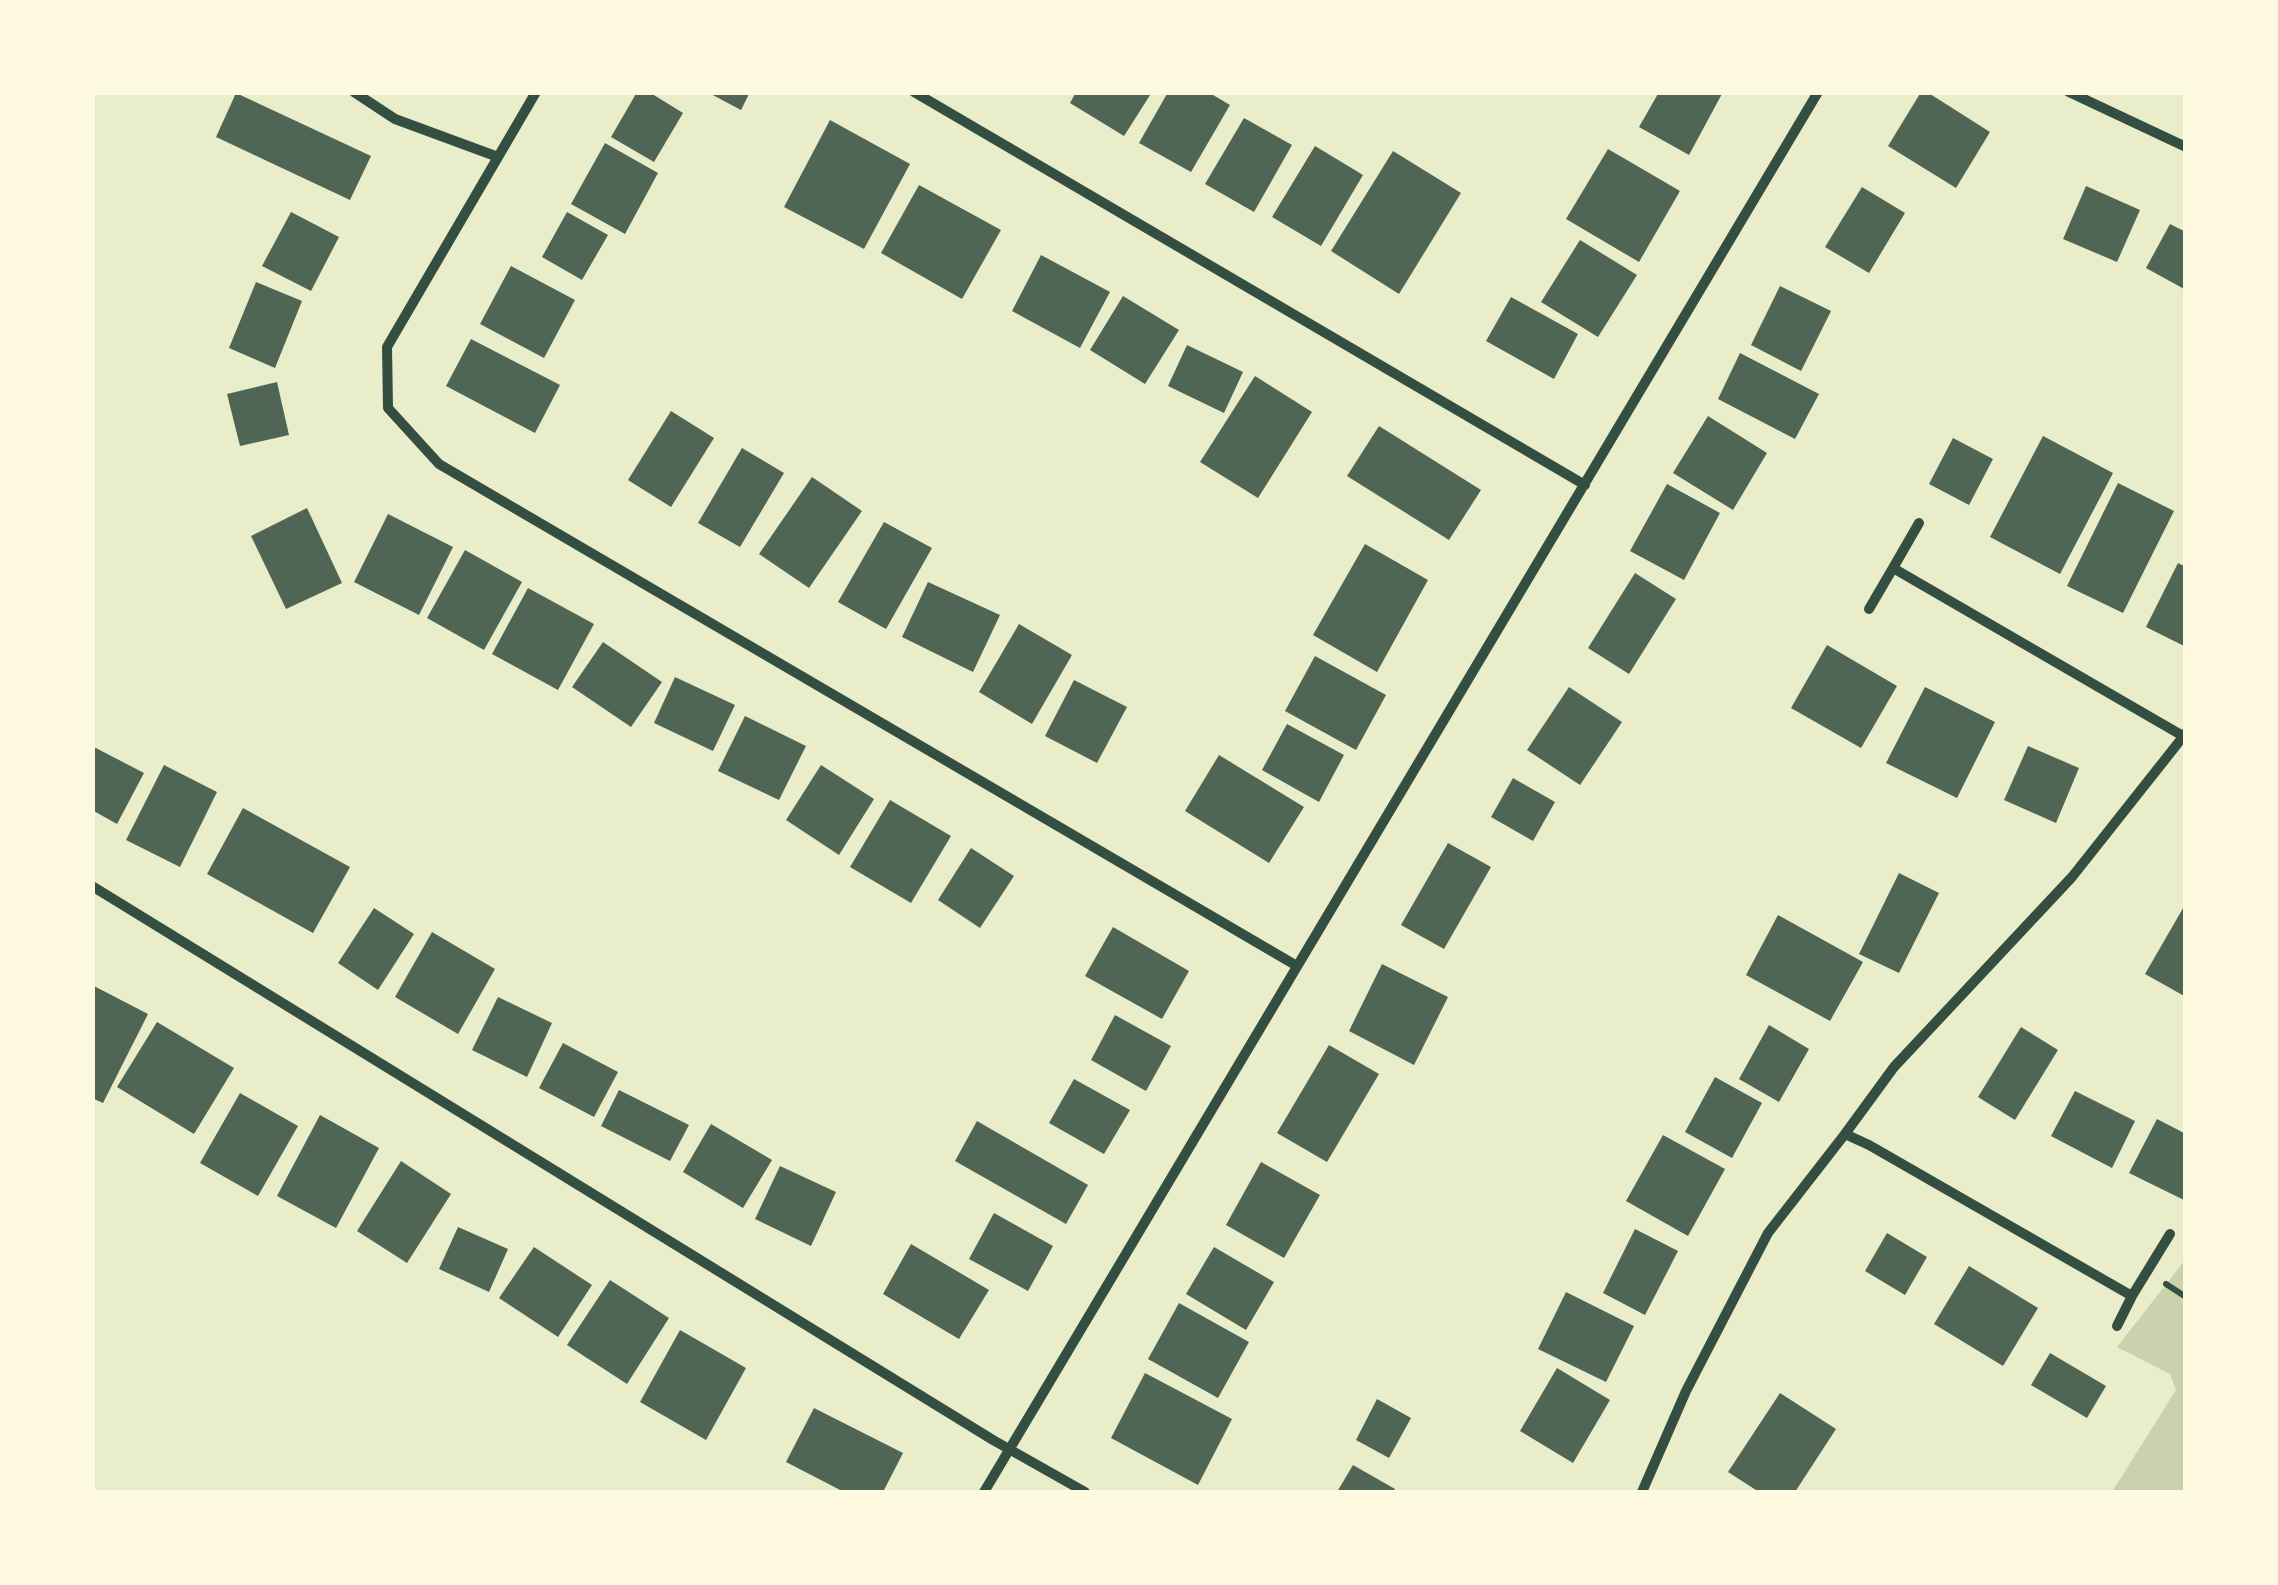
<!DOCTYPE html>
<style>
body{margin:0}
#map{position:relative;width:2278px;height:1585px;overflow:hidden;background:#e9edc9;font-family:"Space Grotesk",sans-serif}
canvas{display:block}
.frame{position:absolute;inset:0;border:95px solid #fefae0;pointer-events:none}
</style>
<div id="map">
<canvas width="2278" height="1585"></canvas>
<div class="frame"></div>
</div>
<script>
const context = document.querySelector('canvas').getContext('2d');
context.lineJoin = 'round';
function fill(path, color) { context.fillStyle = color; context.fill(path, 'evenodd'); }
const toPath = rows => new Path2D(rows.map(r => 'M' + r).join(''));
function trace(path, color, width, dash) { context.strokeStyle = color; context.lineWidth = width; context.lineCap = dash ? 'butt' : 'round'; context.setLineDash(dash || []); context.stroke(path); }
fill(toPath([
 [2185,1260,2185,1492,2112,1492,2176,1390,2170,1374,2117,1347]
]), '#cad2ad');
fill(toPath([
 [637,92,649,92,683,113,654,162,611,137],
 [707,92,750,92,741,110],
 [1076,92,1152,92,1124,136,1070,103],
 [1168,92,1208,92,1230,105,1191,172,1139,143],
 [1659,92,1723,92,1689,155,1639,127],
 [1921,92,1927,92,1990,132,1956,188,1888,146],
 [236,93,371,156,350,200,216,137],
 [1244,118,1292,145,1254,212,1205,184],
 [830,120,910,164,864,249,784,207],
 [605,143,658,173,625,234,571,204],
 [1315,146,1363,175,1321,246,1272,217],
 [1608,149,1680,191,1639,262,1566,219],
 [1393,151,1461,193,1399,294,1331,251],
 [919,185,1001,230,962,299,881,253],
 [2086,186,2140,210,2117,262,2063,239],
 [1862,187,1905,213,1869,273,1825,247],
 [291,212,339,237,311,291,262,266],
 [567,212,608,235,582,280,542,257],
 [2170,224,2186,232,2186,290,2146,268],
 [1580,240,1637,275,1598,337,1541,302],
 [1041,255,1110,292,1080,348,1012,311],
 [511,266,575,300,544,358,480,324],
 [256,282,302,301,275,368,229,348],
 [1780,286,1831,311,1801,371,1751,345],
 [1123,296,1179,330,1145,384,1090,350],
 [1511,297,1578,334,1554,379,1486,341],
 [471,339,560,385,535,433,446,386],
 [1187,345,1243,372,1224,413,1168,386],
 [1740,353,1819,394,1795,439,1718,399],
 [1255,376,1312,412,1258,498,1200,462],
 [277,382,289,435,240,446,227,394],
 [671,411,714,438,671,507,628,480],
 [1708,416,1767,453,1733,510,1673,473],
 [1379,426,1481,490,1449,540,1347,476],
 [2043,436,2113,473,2060,574,1990,537],
 [1953,438,1993,459,1969,505,1929,484],
 [742,448,784,473,740,547,698,523],
 [812,477,862,511,809,588,759,554],
 [2118,483,2174,511,2123,613,2067,586],
 [1667,484,1720,513,1684,580,1630,551],
 [307,508,342,583,286,609,251,536],
 [388,514,453,547,419,615,354,582],
 [884,522,932,548,886,629,838,602],
 [1365,544,1428,580,1377,672,1313,635],
 [465,550,522,582,484,650,427,618],
 [2178,563,2186,567,2186,647,2146,627],
 [1635,573,1676,599,1629,674,1588,648],
 [928,582,1000,615,973,672,902,637],
 [528,588,594,624,558,690,492,654],
 [1019,624,1072,655,1032,724,979,692],
 [603,642,662,682,631,727,572,687],
 [1827,645,1897,686,1861,748,1791,708],
 [1315,656,1386,695,1356,750,1285,711],
 [675,677,735,705,713,751,654,723],
 [1074,680,1127,707,1097,763,1045,736],
 [1569,687,1622,722,1580,785,1527,750],
 [1925,687,1995,722,1957,798,1886,763],
 [745,716,806,746,779,800,718,771],
 [1287,724,1344,755,1319,802,1262,770],
 [92,746,144,773,117,824,92,810],
 [2028,746,2079,768,2056,823,2004,800],
 [1219,755,1304,807,1269,863,1185,811],
 [164,765,217,792,180,867,126,840],
 [821,765,874,799,839,855,786,820],
 [1513,778,1555,802,1533,841,1491,817],
 [890,800,951,836,911,903,850,867],
 [243,808,350,867,313,933,207,874],
 [1448,843,1491,867,1444,949,1401,925],
 [971,848,1014,876,980,928,938,900],
 [1899,873,1939,893,1899,973,1859,954],
 [2186,903,2186,997,2145,974],
 [374,908,414,934,378,990,338,963],
 [1778,915,1863,962,1830,1021,1746,975],
 [1113,927,1189,971,1162,1019,1085,976],
 [432,932,495,969,458,1034,395,997],
 [1382,964,1448,997,1414,1065,1349,1031],
 [92,985,148,1014,103,1103,92,1098],
 [498,997,552,1023,527,1077,472,1050],
 [1115,1015,1171,1046,1146,1091,1091,1060],
 [157,1022,234,1068,194,1134,117,1087],
 [1769,1025,1809,1049,1779,1102,1739,1079],
 [2021,1027,2058,1050,2015,1120,1978,1097],
 [563,1043,618,1072,594,1117,539,1088],
 [1329,1045,1379,1074,1327,1162,1277,1133],
 [1715,1077,1762,1103,1732,1158,1685,1132],
 [1074,1079,1130,1110,1104,1154,1049,1123],
 [619,1090,689,1125,670,1161,601,1126],
 [2075,1091,2135,1121,2112,1168,2051,1136],
 [240,1093,298,1126,258,1196,200,1163],
 [320,1115,379,1148,336,1228,277,1196],
 [2157,1119,2186,1134,2186,1201,2129,1173],
 [977,1121,1088,1185,1066,1224,955,1161],
 [711,1124,772,1160,743,1208,683,1172],
 [1663,1135,1725,1169,1688,1236,1626,1201],
 [401,1161,451,1194,407,1263,357,1231],
 [1261,1162,1320,1195,1284,1258,1226,1225],
 [780,1166,836,1192,811,1246,755,1219],
 [994,1213,1053,1246,1028,1291,969,1259],
 [458,1227,508,1249,489,1292,439,1269],
 [1635,1229,1678,1251,1645,1315,1603,1293],
 [1887,1233,1927,1257,1905,1295,1865,1271],
 [911,1244,989,1290,959,1339,883,1294],
 [534,1247,592,1285,558,1337,499,1298],
 [1214,1247,1274,1282,1246,1330,1186,1294],
 [1969,1266,2038,1308,2003,1366,1934,1324],
 [610,1280,669,1318,627,1384,567,1345],
 [1566,1292,1634,1326,1606,1382,1538,1349],
 [1179,1303,1249,1342,1218,1398,1148,1359],
 [680,1330,746,1368,706,1440,640,1402],
 [2050,1353,2106,1386,2087,1418,2031,1385],
 [1557,1368,1610,1400,1573,1463,1520,1431],
 [1145,1373,1232,1419,1198,1485,1111,1438],
 [1780,1393,1836,1429,1795,1492,1759,1492,1728,1472],
 [1377,1399,1411,1418,1389,1458,1356,1440],
 [814,1408,903,1453,883,1492,844,1492,786,1462],
 [1353,1465,1395,1489,1393,1492,1337,1492]
]), '#4f6655');
trace(toPath([
 [2166,1284,2186,1297]
]), '#344e41', 6);
trace(toPath([
 [354,92,395,119,498,157],
 [536,92,387,347,388,408,439,464,1297,966],
 [914,92,1585,485],
 [2069,92,2186,147],
 [1919,523,1893,568,2183,736],
 [1869,609,1893,568],
 [92,886,993,1440,1085,1492],
 [1845,1134,1869,1145,2132,1296,2170,1234],
 [2117,1326,2132,1296],
 [984,1492,1818,92],
 [1642,1492,1686,1391,1768,1233,1845,1134,1894,1067,2072,877,2186,733]
]), '#344e41', 10);
</script>
